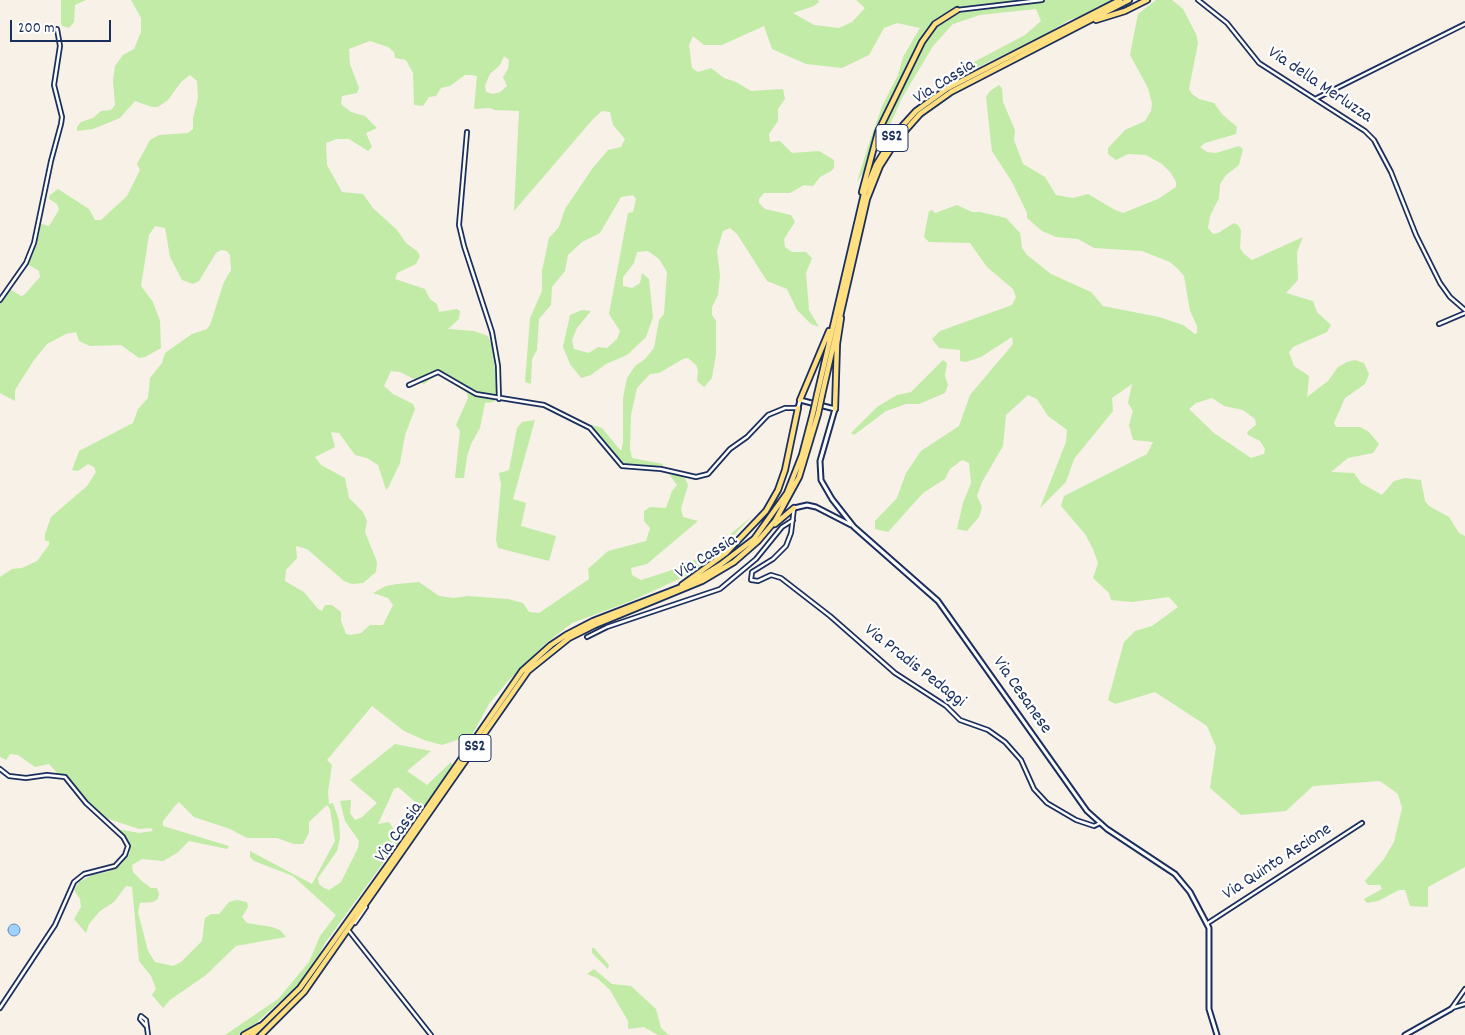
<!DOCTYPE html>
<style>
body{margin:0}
#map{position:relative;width:1465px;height:1035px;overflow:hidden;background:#f7f1e7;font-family:Dekko,sans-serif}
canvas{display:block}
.scale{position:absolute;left:10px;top:20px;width:101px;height:22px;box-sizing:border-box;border:2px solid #1b2f5e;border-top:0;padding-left:6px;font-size:15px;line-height:18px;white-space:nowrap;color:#1b2f5e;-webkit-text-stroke:4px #fff;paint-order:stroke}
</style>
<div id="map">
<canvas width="1465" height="1035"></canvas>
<div class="scale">200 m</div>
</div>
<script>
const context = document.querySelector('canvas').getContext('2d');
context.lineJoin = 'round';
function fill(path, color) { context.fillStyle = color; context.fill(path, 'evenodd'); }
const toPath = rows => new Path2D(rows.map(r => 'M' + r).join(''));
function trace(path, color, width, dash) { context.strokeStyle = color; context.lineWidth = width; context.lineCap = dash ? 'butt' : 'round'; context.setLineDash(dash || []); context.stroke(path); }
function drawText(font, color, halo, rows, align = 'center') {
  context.font = font + ' Dekko,sans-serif'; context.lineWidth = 4.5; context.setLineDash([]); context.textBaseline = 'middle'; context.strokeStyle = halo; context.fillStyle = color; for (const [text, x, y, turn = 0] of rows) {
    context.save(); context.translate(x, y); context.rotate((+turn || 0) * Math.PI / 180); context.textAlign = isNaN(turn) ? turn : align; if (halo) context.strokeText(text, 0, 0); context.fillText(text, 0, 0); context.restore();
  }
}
fill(toPath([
 [61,0,86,0,75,5,74,22,69,28,62,26,61,23],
 [131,0,818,0,819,2,814,6,793,13,814,25,839,28,852,22,865,8,856,0,1116,0,1089,15,1069,20,1046,34,935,88,953,73,1025,35,1041,21,1036,9,980,15,953,24,933,46,902,98,889,127,892,128,857,182,869,143,883,104,898,75,903,57,920,28,897,23,884,28,869,55,842,68,806,64,772,49,764,26,722,45,704,45,693,36,689,45,692,68,698,72,711,68,724,78,736,82,751,91,783,89,785,99,778,109,778,121,769,134,770,142,780,141,792,153,819,151,834,160,834,168,831,171,820,177,813,186,804,185,790,193,764,193,759,199,759,203,765,209,791,215,795,222,784,239,785,247,792,252,806,252,812,258,806,273,809,310,819,327,811,324,797,310,787,289,767,281,737,234,730,228,723,231,717,251,720,275,718,295,712,307,712,315,716,321,716,354,712,378,704,387,697,381,698,370,696,365,688,358,683,359,659,373,650,374,637,388,631,415,630,449,632,458,663,464,662,467,647,468,627,466,617,460,592,425,602,428,621,451,623,443,623,398,627,378,635,366,645,359,654,348,659,320,664,314,667,272,659,259,648,251,637,252,634,263,623,277,623,286,632,288,640,283,642,273,649,279,653,317,646,337,627,355,606,364,591,375,581,378,570,364,563,347,570,315,582,310,591,311,577,328,572,340,574,349,589,353,598,347,607,348,617,339,620,331,609,314,628,213,633,212,636,199,633,195,621,197,600,233,582,242,568,255,565,271,552,287,551,305,539,319,537,350,532,359,531,384,525,382,530,318,542,291,542,271,549,238,559,227,565,209,592,169,608,150,621,147,625,139,613,125,610,112,602,111,593,119,514,211,519,111,494,110,491,108,474,109,477,76,471,75,465,75,450,86,441,88,436,96,429,97,423,106,414,105,413,73,406,60,395,58,394,52,388,47,370,41,349,49,350,64,359,88,357,93,342,96,341,104,351,112,365,116,377,128,366,133,372,147,368,151,349,139,337,139,326,143,327,165,342,192,363,194,373,208,397,230,406,243,417,251,420,256,416,264,397,273,395,279,425,289,430,299,437,304,439,312,457,309,460,311,459,319,448,329,474,331,488,336,492,347,498,392,494,402,485,403,480,428,471,444,467,457,464,478,455,478,460,431,456,425,468,398,467,393,438,374,424,384,400,372,391,371,384,386,393,394,413,404,415,409,405,435,400,463,388,488,386,490,378,465,367,458,355,455,339,433,331,432,335,447,315,457,321,465,345,478,349,498,363,512,367,521,365,532,377,562,376,572,363,583,352,584,344,581,307,549,296,546,297,558,286,570,285,581,304,592,318,609,322,611,325,605,332,605,341,612,341,621,346,634,351,635,361,633,370,625,383,625,393,605,388,598,373,593,386,586,397,584,419,582,439,596,453,598,468,596,508,599,523,603,529,612,539,613,589,579,588,569,608,551,646,541,650,528,644,521,644,511,650,507,666,508,672,491,677,485,669,474,684,476,688,485,681,509,683,517,698,521,647,564,631,568,632,575,641,580,669,571,707,554,752,516,720,550,690,574,631,601,572,623,545,644,508,681,489,704,472,735,442,745,424,740,404,731,372,706,327,760,332,765,328,792,329,804,333,803,339,820,340,838,337,851,318,878,319,884,324,888,329,890,341,882,358,848,359,841,345,821,340,801,351,800,350,813,355,820,362,817,377,803,350,780,395,744,431,751,407,771,427,785,451,762,453,767,325,943,316,961,294,989,256,1023,238,1035,225,1035,278,999,309,962,320,936,336,915,293,876,254,861,250,857,250,851,312,884,335,841,330,809,327,805,309,822,309,833,303,844,294,844,277,838,247,838,230,829,194,817,179,802,175,806,163,821,163,826,229,846,227,849,189,841,177,853,163,861,142,859,132,865,133,872,143,882,151,888,157,888,159,894,158,899,153,902,140,903,138,912,148,951,155,962,173,966,181,962,202,941,205,918,211,914,219,914,229,902,237,900,247,902,248,907,242,917,247,923,272,927,280,930,286,937,236,946,206,975,170,1000,163,1008,152,995,156,989,151,976,139,961,132,887,126,886,114,902,100,911,89,924,86,933,74,919,81,907,80,899,74,890,79,882,92,875,107,872,119,866,130,853,126,839,118,829,139,833,153,831,151,828,139,829,106,818,84,799,65,775,57,773,49,764,35,767,18,755,10,754,6,760,0,757,0,577,12,569,22,568,37,561,49,545,49,541,45,541,45,534,51,517,87,486,96,472,94,467,88,464,78,471,72,470,79,451,133,423,138,409,148,398,150,378,162,363,165,353,192,334,207,329,210,325,224,282,231,270,230,255,227,251,221,250,216,253,199,281,193,284,182,280,170,257,165,228,155,226,149,235,141,286,153,302,160,321,161,348,145,357,139,358,121,345,90,346,79,341,76,332,66,334,47,344,34,360,15,390,15,401,0,393,0,302,11,290,21,296,24,295,40,277,39,271,27,264,37,244,41,224,49,226,59,210,57,204,49,199,50,195,58,189,89,209,95,220,101,220,127,196,140,170,137,164,150,140,159,135,188,133,193,129,193,118,198,98,197,81,190,75,181,82,168,100,158,107,152,107,135,101,120,118,93,129,77,131,77,127,81,122,93,118,101,111,111,110,115,105,113,80,115,66,123,55,134,49,141,32,141,18],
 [504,56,509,60,508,69,503,77,507,86,500,92,493,94,486,92,485,85,490,74,500,65],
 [398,787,420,806,404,828,396,833,389,822,378,824,394,789],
 [1156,0,1172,0,1183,9,1196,34,1198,43,1189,89,1192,94,1199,99,1214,103,1222,114,1237,127,1236,134,1205,143,1200,147,1207,152,1216,153,1239,146,1243,149,1239,165,1226,175,1220,184,1219,198,1210,216,1208,228,1213,234,1218,233,1234,223,1238,225,1241,230,1240,248,1244,254,1252,260,1303,237,1297,252,1298,280,1286,293,1313,301,1317,312,1331,325,1327,332,1293,347,1289,352,1294,366,1309,376,1307,397,1328,381,1338,367,1347,362,1355,360,1364,363,1369,374,1365,384,1345,398,1334,423,1336,427,1360,427,1369,432,1379,444,1373,453,1348,458,1331,472,1354,473,1361,483,1382,495,1394,481,1405,478,1421,480,1425,501,1429,506,1449,517,1459,533,1465,536,1465,867,1428,887,1428,907,1410,906,1405,890,1399,890,1378,901,1367,903,1364,899,1382,889,1380,885,1368,885,1365,881,1384,859,1394,842,1402,808,1398,794,1380,781,1313,786,1286,811,1241,815,1210,788,1216,747,1207,726,1155,692,1115,704,1108,700,1124,642,1135,631,1152,626,1178,607,1169,597,1132,602,1111,600,1109,593,1093,578,1098,563,1093,549,1085,534,1061,506,1064,496,1147,454,1153,442,1133,440,1129,425,1133,411,1128,403,1132,384,1112,398,1113,411,1074,459,1066,482,1040,508,1066,442,1067,430,1048,416,1037,399,1028,395,1006,415,1003,446,982,482,977,496,982,507,979,517,967,531,957,529,963,503,971,483,969,463,962,460,950,469,945,479,923,493,888,532,875,529,875,521,897,498,906,473,921,451,959,426,970,395,1013,344,1012,337,981,357,966,362,960,361,960,350,939,348,932,339,940,331,1012,305,1016,297,1013,289,987,267,970,243,929,242,924,237,929,211,932,210,935,213,957,205,972,212,980,212,1006,218,1020,233,1022,248,1027,255,1051,274,1091,292,1103,306,1159,317,1183,325,1195,334,1197,333,1197,326,1190,311,1184,276,1178,269,1170,262,1142,251,1094,248,1078,239,1056,237,1042,231,1027,218,1027,213,1012,182,992,151,991,143,986,97,990,91,999,85,1002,88,1003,102,1015,130,1014,140,1023,164,1045,177,1056,195,1073,198,1088,194,1115,210,1123,213,1158,199,1176,187,1176,182,1171,173,1162,164,1146,155,1128,154,1116,160,1108,154,1108,148,1125,130,1145,121,1151,111,1152,104,1148,88,1130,55,1138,14],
 [1212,398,1224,406,1243,410,1255,419,1256,425,1247,432,1248,435,1260,441,1265,449,1264,454,1251,458,1214,433,1189,409,1196,403],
 [943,360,947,363,945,376,948,385,945,393,919,404,906,404,886,411,854,435,851,433,877,407,897,395,911,392],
 [535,420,513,499,526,503,521,526,556,536,549,561,498,548,496,540,501,485,499,473,509,470,517,428,522,422],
 [592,948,594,948,609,965,608,969,592,953],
 [594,969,612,984,631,986,656,1009,661,1028,669,1035,658,1035,644,1027,628,1029,628,1021,610,990,597,978,587,974]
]), '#c1eba7');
const water = toPath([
 '8 930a6 6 0 1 1 12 0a6 6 0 1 1-12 0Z'
]);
fill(water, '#9fd2fc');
trace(water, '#6a91bd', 1);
const minor = toPath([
 [1198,0,1227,23,1259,63,1365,131,1374,140,1391,172,1416,235,1440,283,1450,297,1465,310],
 [957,10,1042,0],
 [1315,99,1465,24],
 [467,132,459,225,464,246,492,332,498,366,499,399],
 [0,300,26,263,34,243,51,161,61,124,62,117,54,85,60,46,57,29],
 [1439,324,1465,313],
 [409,385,438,372,476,394,544,405,590,428,622,466,661,469,696,477,708,474,730,449,747,437,768,415,785,408,798,408],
 [794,508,791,533,786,546,773,559,752,572,751,580,758,581,771,575,781,578,830,616,895,673,946,706,960,720,988,730,1005,742,1021,760,1034,789,1047,803,1076,820,1094,826,1100,823],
 [587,637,607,627,720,589,756,559,782,527,793,520],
 [0,769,9,776,26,778,47,775,65,777,86,803,123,837,128,846,125,855,115,866,84,874,74,882,55,925,0,1008],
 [355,923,366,907],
 [1208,923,1362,823],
 [349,931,431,1035],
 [1452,1008,1465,1004],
 [1451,1009,1465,989],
 [147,1027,140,1019,141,1016,146,1020,148,1035]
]);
const tertiary = toPath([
 [798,408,800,400,835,409,820,461,821,480,832,499,854,527,938,601,1087,811,1107,829,1175,874,1190,892,1209,928,1209,1009,1217,1035],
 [794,508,807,505,816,507,851,525],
 [1405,1035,1451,1009]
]);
const trunk = toPath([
 [1096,20,1125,11,1147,0],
 [862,192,878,132,922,42,935,24,957,10],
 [817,395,864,194,876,165,896,133,916,111,948,88,1120,0],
 [822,395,867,199,880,166,896,141,920,114,951,92,1129,0],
 [800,400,829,331],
 [835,409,837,344,841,318],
 [775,524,794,508],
 [682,585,726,553,766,511,778,490,785,470,798,408],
 [244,1035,260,1026],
 [252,1035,300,988,388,865,522,671,551,645,566,635,593,621,689,584,720,565,754,539,787,493,802,455,813,413],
 [261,1035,304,992,528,671,569,638,595,625,702,581,734,562,758,541,775,521,799,477,818,414]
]);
trace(minor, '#1b2f5e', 6);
trace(tertiary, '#1b2f5e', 7);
trace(trunk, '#1b2f5e', 8);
trace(minor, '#fff', 2.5);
trace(tertiary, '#fff', 3);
trace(trunk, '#ffdf80', 4.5);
const trunkBridge = toPath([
 [813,413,817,395],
 [818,414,822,395]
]);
trace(trunkBridge, '#1b2f5e', 8, []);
trace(trunkBridge, '#ffdf80', 4.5);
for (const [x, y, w] of [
 [892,138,32],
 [475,748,32]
]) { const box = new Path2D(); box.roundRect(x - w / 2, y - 13.5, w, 27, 4); context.fillStyle = '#fff'; context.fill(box); trace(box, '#1b2f5e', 1); }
drawText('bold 16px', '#1b2f5e', null, [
 ["SS2",892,138],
 ["SS2",475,748]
]);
drawText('18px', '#1b2f5e', '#fff', [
 ["Via Cassia",945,83,-32],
 ["Via della Merluzza",1319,86,34],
 ["Via Cassia",707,558,-32],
 ["Via Pradis Pedaggi",914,667,38],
 ["Via Cesanese",1021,696,55],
 ["Via Cassia",400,833,-55],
 ["Via Quinto Ascione",1278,863,-33]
]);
</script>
